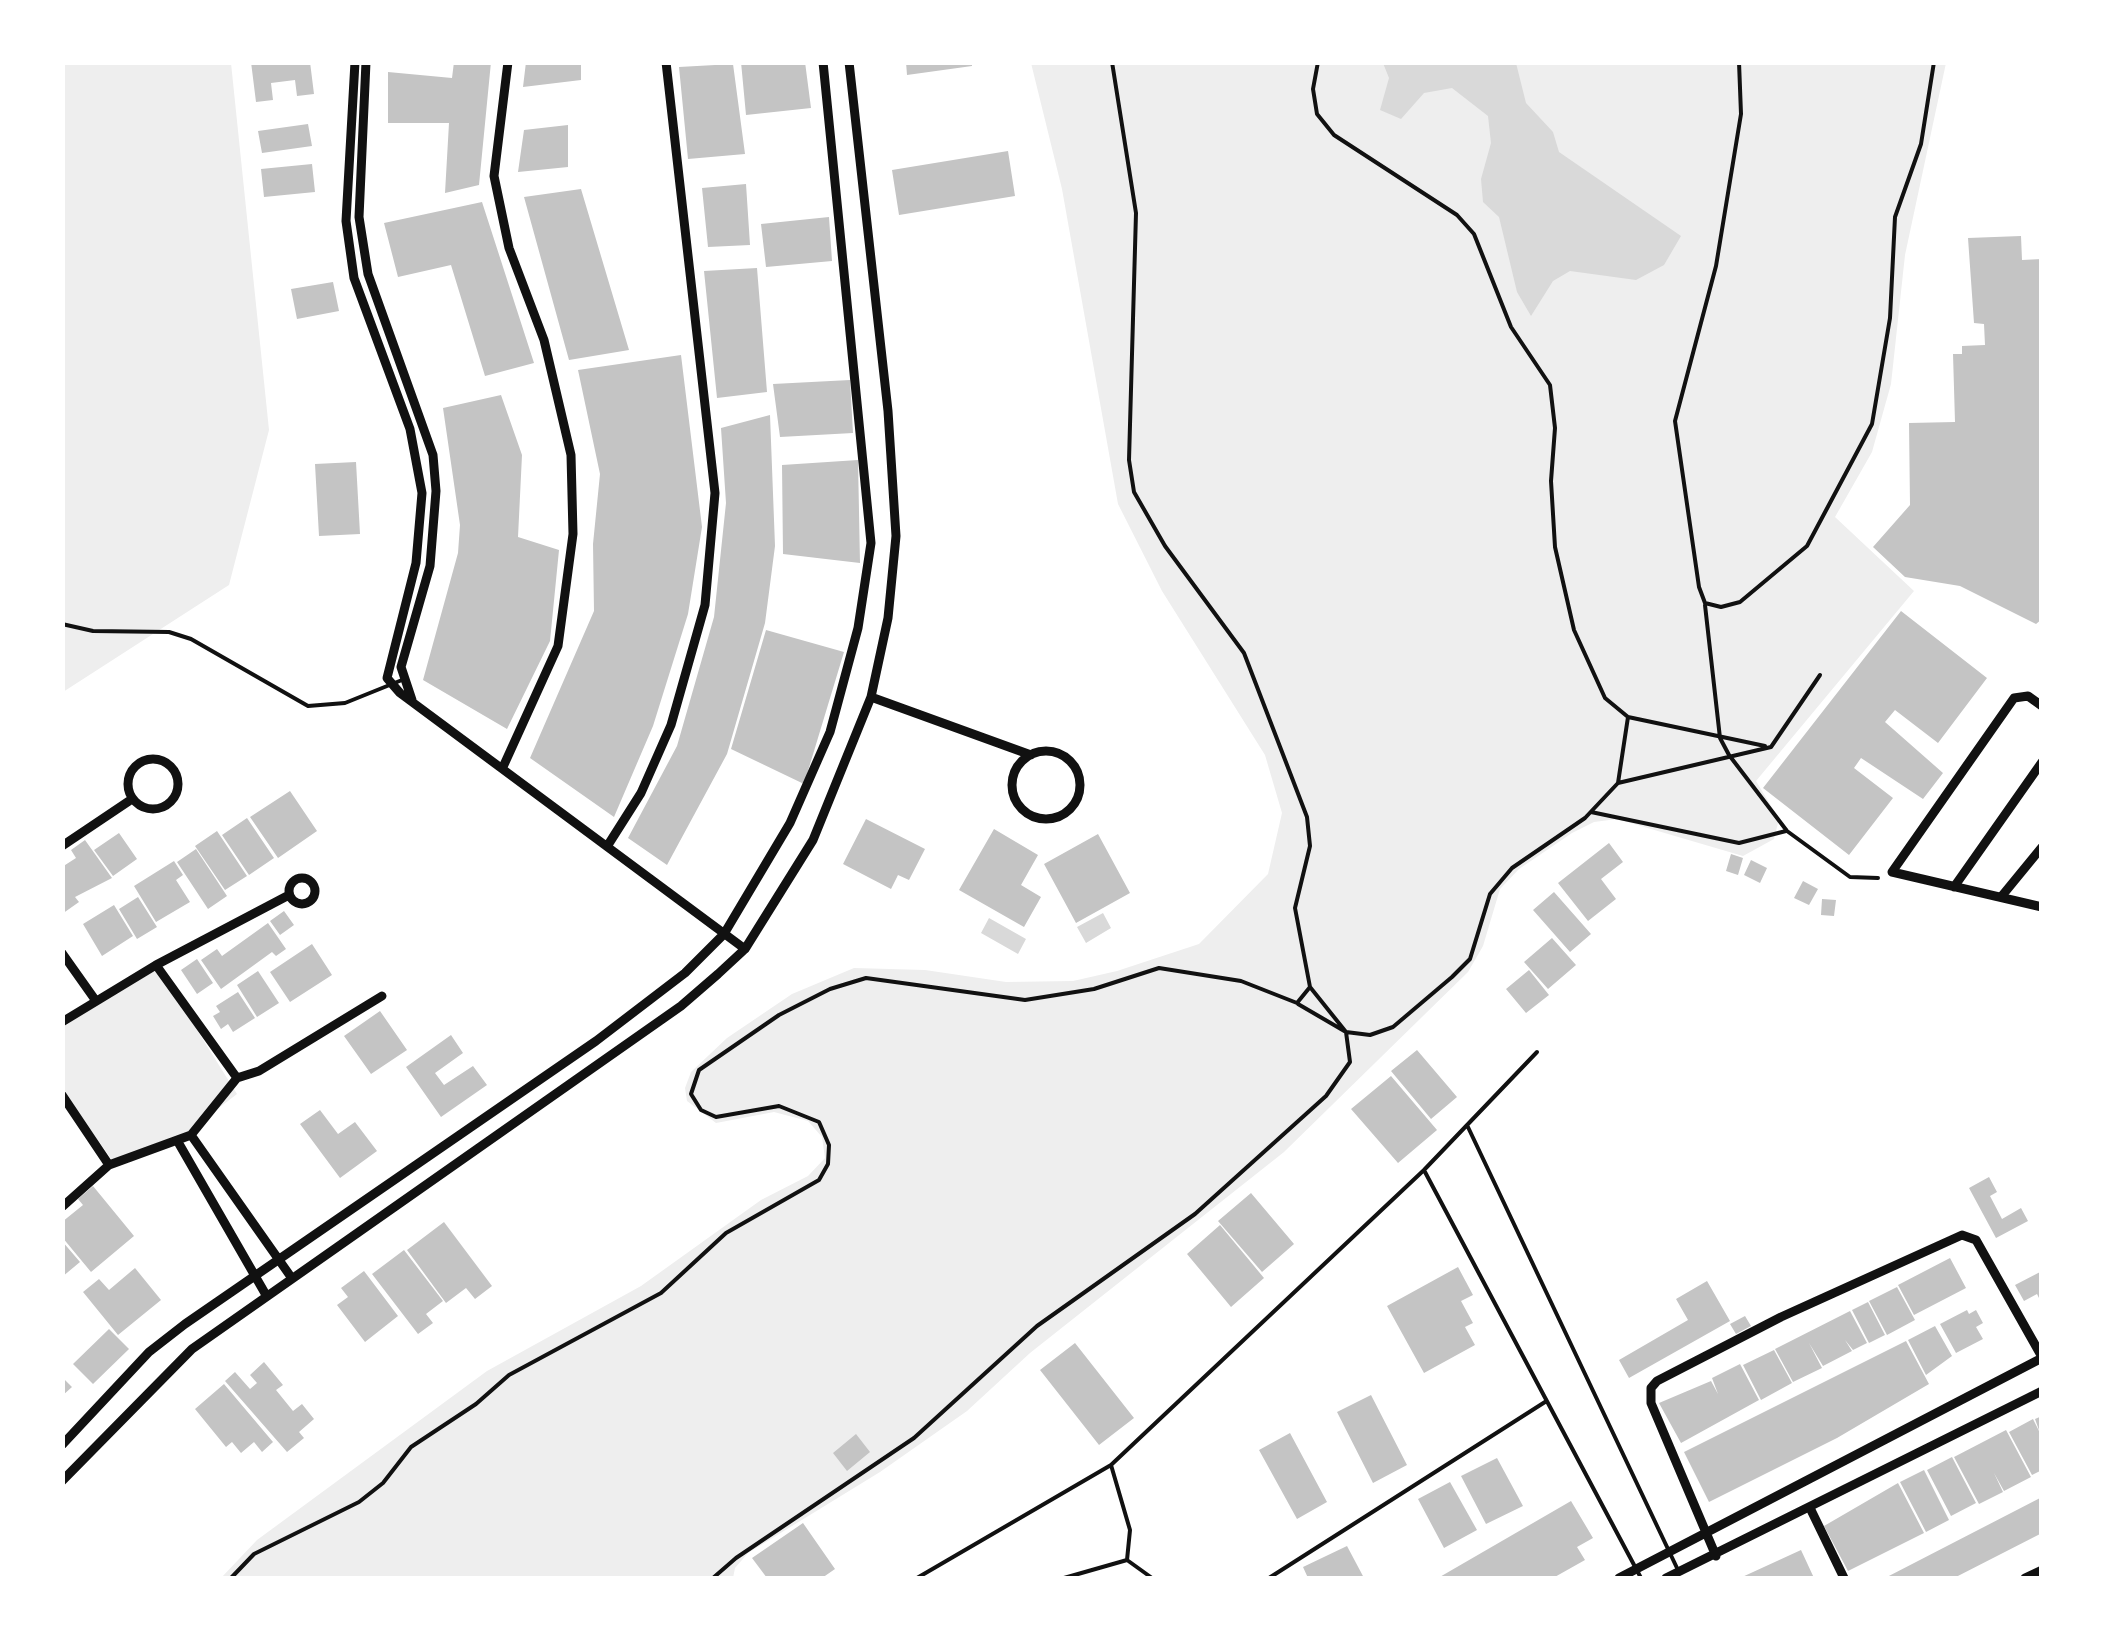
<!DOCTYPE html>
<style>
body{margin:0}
#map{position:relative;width:2104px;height:1641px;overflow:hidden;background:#fff;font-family:Jost,sans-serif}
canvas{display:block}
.frame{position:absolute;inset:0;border:65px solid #fff;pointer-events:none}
</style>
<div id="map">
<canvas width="2104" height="1641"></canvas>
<div class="frame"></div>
</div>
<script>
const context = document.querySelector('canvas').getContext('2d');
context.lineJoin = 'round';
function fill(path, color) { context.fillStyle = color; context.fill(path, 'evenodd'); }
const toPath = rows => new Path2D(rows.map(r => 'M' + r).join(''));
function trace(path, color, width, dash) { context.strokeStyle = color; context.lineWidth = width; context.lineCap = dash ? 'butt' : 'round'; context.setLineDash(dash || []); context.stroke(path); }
fill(toPath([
 [63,63,231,63,269,430,229,585,63,692],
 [1031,63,1946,63,1905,255,1891,384,1872,452,1835,517,1914,591,1756,781,1779,819,1774,839,1743,856,1617,819,1594,822,1572,833,1519,869,1500,889,1483,946,1468,972,1284,1152,1030,1353,967,1411,880,1472,748,1553,735,1568,733,1578,221,1578,257,1540,487,1371,641,1286,761,1200,808,1176,825,1158,822,1137,808,1121,774,1112,716,1123,687,1101,685,1088,691,1072,727,1038,792,994,854,968,925,970,1006,982,1073,981,1117,971,1199,944,1268,874,1282,813,1265,755,1162,591,1118,504,1062,189],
 [157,966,237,1094,188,1132,112,1160,63,1090,62,1026]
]), '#eee');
fill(toPath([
 [1383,63,1516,63,1526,103,1553,132,1559,152,1681,236,1664,265,1636,280,1570,271,1553,281,1531,316,1517,292,1499,217,1483,202,1481,179,1491,143,1488,116,1452,88,1424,93,1401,119,1380,110,1389,78],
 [1103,913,1111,928,1086,943,1077,927],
 [989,918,1026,939,1018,954,981,933]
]), '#d9d9d9');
fill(toPath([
 [251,62,310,62,314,94,297,96,295,80,271,83,273,100,256,102],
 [454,62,491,62,479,185,445,193,449,123,388,123,388,72,452,78],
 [526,62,581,62,581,80,523,87],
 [741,62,805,62,811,108,746,115],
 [906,62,972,62,972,66,907,75],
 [733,64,745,154,688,159,679,67],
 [308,124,312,146,262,153,258,131],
 [568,125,568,167,518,172,524,130],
 [1008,151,1015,196,899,215,892,170],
 [312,164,315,192,264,197,261,169],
 [746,184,750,245,708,247,702,188],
 [581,189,629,350,569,360,524,197],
 [482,202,534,363,485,376,451,265,398,277,384,223],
 [829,217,832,261,766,267,761,224],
 [2021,236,2022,260,2042,259,2042,619,2036,624,1960,586,1905,577,1873,547,1910,505,1909,423,1955,422,1953,354,1962,354,1962,346,1985,345,1984,324,1974,323,1968,238],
 [757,268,767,392,717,398,704,271],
 [333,282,339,311,297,319,291,289],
 [681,355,702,527,688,614,653,726,614,817,530,758,594,611,593,544,600,474,578,370],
 [850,380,853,433,780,437,773,384],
 [501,395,522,455,518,537,559,550,550,641,507,729,423,680,458,553,460,525,443,408],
 [770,415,775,546,765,623,727,754,667,865,628,838,677,746,714,617,726,503,721,428],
 [858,460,860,563,783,554,782,465],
 [356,462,360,534,319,536,315,464],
 [1901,611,1987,678,1938,743,1895,710,1885,722,1943,773,1923,799,1861,758,1854,768,1893,798,1849,855,1763,788],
 [766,630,844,652,804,784,731,749],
 [290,791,317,831,278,858,250,817],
 [247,818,274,858,249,875,222,835],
 [866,819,925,849,909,880,898,875,891,889,843,864],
 [994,829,1038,855,1021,885,1041,897,1024,927,959,890],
 [217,831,247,876,225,890,195,846],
 [119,833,137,859,113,876,94,850],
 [1098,834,1130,893,1076,923,1044,864],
 [85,840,112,878,75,897,79,902,62,914,62,867,76,858,71,850],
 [1609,843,1623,862,1601,879,1616,899,1588,921,1558,883],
 [196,849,227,896,208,909,177,862],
 [1731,854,1743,858,1738,875,1726,871],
 [1751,860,1767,868,1760,883,1744,875],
 [174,861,183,875,176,880,190,902,156,922,134,886],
 [1803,881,1818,889,1809,905,1794,898],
 [1554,892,1591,934,1570,952,1533,910],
 [138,897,157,927,137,939,119,909],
 [1822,899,1836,900,1834,916,1821,915],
 [114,905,133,936,102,956,83,924],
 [284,911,294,925,280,935,270,921],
 [268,923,286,949,276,956,272,952,221,989,201,960,217,949,222,956],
 [1552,938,1576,965,1548,989,1524,962],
 [312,944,332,975,290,1002,270,972],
 [197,959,213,983,197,994,181,970],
 [1529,970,1549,995,1526,1013,1506,989],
 [258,971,279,1003,257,1017,237,985],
 [238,992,255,1018,233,1032,228,1024,221,1029,213,1016,220,1012,216,1006],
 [380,1011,407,1050,371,1074,344,1036],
 [451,1035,463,1053,435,1073,444,1085,473,1066,487,1085,441,1117,406,1067],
 [1417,1050,1457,1097,1431,1119,1391,1071],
 [1391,1076,1437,1130,1398,1163,1351,1109],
 [320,1110,338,1134,355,1122,377,1151,340,1178,300,1124],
 [1989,1177,1997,1192,1990,1196,2002,1219,2021,1208,2028,1221,1996,1238,1969,1188],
 [93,1186,134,1236,91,1272,62,1237,62,1222,83,1205,78,1199],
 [1251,1193,1294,1244,1262,1272,1218,1221],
 [444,1222,492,1286,475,1299,466,1288,446,1303,407,1250],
 [1220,1225,1264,1278,1231,1307,1187,1254],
 [62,1241,80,1262,62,1277],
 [404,1250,443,1301,426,1314,433,1323,418,1334,372,1274],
 [1950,1258,1966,1288,1914,1315,1898,1285],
 [1458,1267,1473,1295,1461,1301,1473,1323,1465,1327,1475,1345,1424,1373,1387,1306],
 [135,1268,161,1300,118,1335,83,1292,99,1279,109,1290],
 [364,1271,398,1316,365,1342,337,1305,348,1297,341,1288],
 [2042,1271,2042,1304,2037,1294,2024,1301,2015,1285],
 [1707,1281,1730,1321,1629,1378,1619,1360,1688,1320,1676,1299],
 [1897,1287,1915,1320,1887,1335,1869,1301],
 [1868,1302,1885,1335,1869,1343,1852,1310],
 [1967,1310,1969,1314,1976,1310,1983,1323,1976,1327,1983,1339,1956,1353,1940,1324],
 [1850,1311,1867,1343,1853,1350,1845,1340,1852,1351,1823,1366,1809,1343,1822,1368,1793,1382,1775,1349],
 [1745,1316,1751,1326,1736,1334,1730,1324],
 [1935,1326,1952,1356,1926,1375,1908,1340],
 [109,1329,129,1349,93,1384,73,1364],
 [1906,1341,1929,1384,1837,1438,1709,1502,1684,1452],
 [1075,1343,1134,1418,1099,1445,1040,1370],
 [1774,1350,1792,1383,1761,1400,1743,1365],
 [264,1362,283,1385,276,1390,293,1411,302,1404,314,1419,299,1432,304,1438,287,1452,225,1381,235,1372,250,1389,257,1383,250,1375],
 [1740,1364,1759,1400,1681,1443,1659,1403,1711,1381,1718,1394,1712,1378],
 [62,1377,72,1387,62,1396],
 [224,1384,273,1442,262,1452,254,1442,241,1453,232,1442,226,1447,195,1409],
 [1371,1395,1407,1465,1373,1483,1337,1412],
 [2042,1416,2042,1470,2032,1475,2009,1432,2033,1419,2040,1433,2035,1419],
 [2006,1430,2031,1477,2004,1491,1994,1473,2003,1492,1979,1504,1954,1457],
 [1290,1433,1327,1502,1297,1519,1259,1450],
 [856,1434,870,1452,847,1471,833,1453],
 [1952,1457,1976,1503,1951,1516,1927,1470],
 [1497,1458,1523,1506,1486,1524,1461,1476],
 [1924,1470,1949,1520,1926,1532,1900,1482],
 [1450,1482,1477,1530,1444,1548,1418,1499],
 [1898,1483,1924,1533,1848,1571,1824,1526],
 [2042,1497,2042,1533,1954,1578,1885,1578],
 [1571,1501,1593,1538,1577,1547,1585,1560,1553,1578,1438,1578],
 [803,1523,835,1569,822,1578,767,1578,752,1558],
 [1347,1546,1364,1578,1308,1578,1303,1567],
 [1801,1550,1814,1578,1740,1578]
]), '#c4c4c4');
trace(toPath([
 [1112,62,1136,213,1129,460,1134,492,1165,546,1244,653,1307,817,1310,846,1295,908,1310,987,1346,1032,1370,1035,1393,1027,1452,977,1470,959,1490,894,1512,868,1585,818,1618,783,1628,717,1605,698,1574,630,1555,547,1551,481,1555,428,1550,385,1511,327,1474,234,1457,215,1334,135,1317,114,1313,89,1318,62],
 [1739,62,1741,114,1716,266,1675,421,1699,587,1705,603,1721,607,1740,602,1807,546,1872,424,1890,318,1895,217,1921,144,1934,62],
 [1705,605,1720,738,1729,755,1787,831,1850,877,1878,878],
 [1628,717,1765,746],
 [1618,783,1771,747,1820,675],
 [1591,812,1739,843,1786,831],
 [231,1578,254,1554,359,1502,383,1483,411,1447,476,1404,509,1375,661,1293,726,1233,819,1180,828,1164,829,1145,819,1122,779,1106,716,1117,701,1110,691,1094,699,1070,779,1015,830,989,866,978,1025,1000,1094,989,1159,968,1241,981,1297,1003,1310,987],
 [713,1578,736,1558,914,1438,1037,1326,1195,1214,1326,1096,1350,1062,1346,1032,1298,1004]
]), '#111', 4);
trace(toPath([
 [62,624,93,631,169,632,191,639,308,706,345,703,402,680],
 [1467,1125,1677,1568],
 [1425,1172,1641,1578],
 [1111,1465,1130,1530,1127,1560],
 [1127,1560,1152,1578],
 [917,1578,1111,1465,1424,1170,1537,1052],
 [1064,1578,1127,1560],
 [1269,1578,1545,1402]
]), '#111', 4);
trace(toPath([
 [355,62,346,221,354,278,410,429,422,493,416,563,387,678,400,693,745,949],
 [366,62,359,217,368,274,433,455,436,491,430,566,401,667,412,700],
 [871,697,1031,755],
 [2042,706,2028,696,2014,698,1892,872,2042,907],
 '1012 785a34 34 0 1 1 68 0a34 34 0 1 1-68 0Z',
 '128 784a25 25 0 1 1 50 0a25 25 0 1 1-50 0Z',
 [503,767,558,646,573,534,571,455,544,340,509,248,494,176,508,62],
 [608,845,641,793,671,725,705,605,715,493,666,62],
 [62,846,132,799],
 '289 891a13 13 0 1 1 26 0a13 13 0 1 1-26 0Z',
 [1954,887,2042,762],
 [2001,897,2042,847],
 [62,953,96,1001],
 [156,965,237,1078],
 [62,1022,156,965,289,895],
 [62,1095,109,1165],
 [191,1135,291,1277],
 [178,1142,266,1295],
 [62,1207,109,1165,191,1135,237,1078,259,1071,382,996],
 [62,1445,149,1352,185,1324,596,1041,685,973,724,934,790,823,830,732,858,628,871,543,823,62],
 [62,1481,192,1349,681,1006,718,974,745,949,813,840,871,697,888,618,896,536,888,411,849,62],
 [1811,1510,1844,1578],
 [1716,1556,1651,1403,1651,1388,1657,1381,1781,1317,1962,1235,1976,1240,2042,1357],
 [1619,1578,2042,1358],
 [1666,1578,2042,1391],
 [2025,1578,2042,1570]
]), '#111', 9);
</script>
